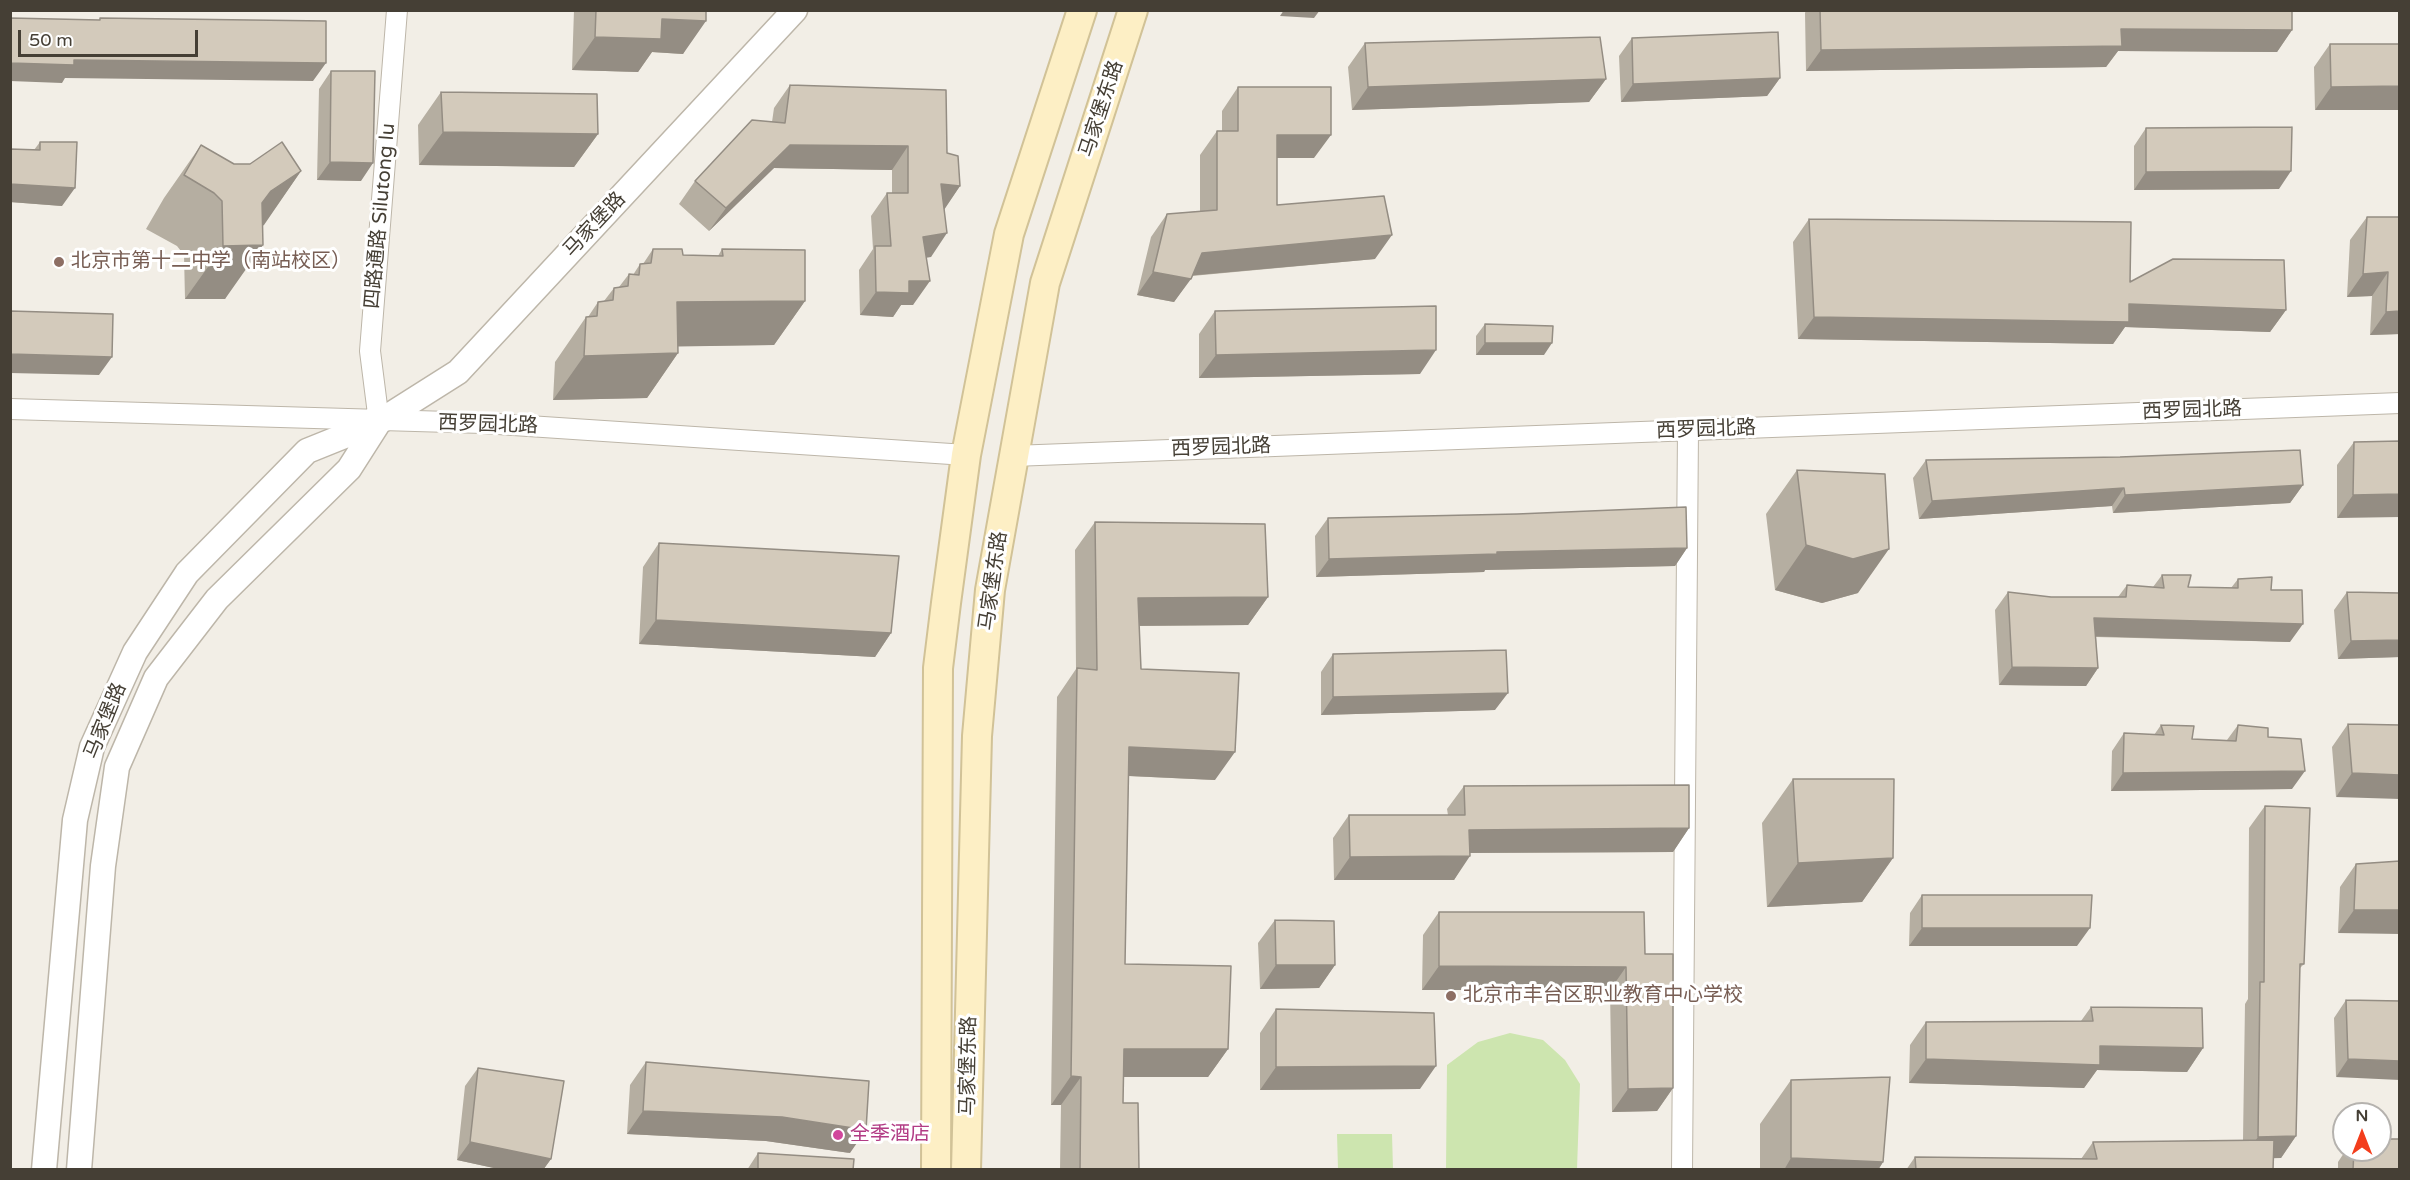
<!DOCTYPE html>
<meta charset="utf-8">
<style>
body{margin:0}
#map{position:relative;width:2410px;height:1180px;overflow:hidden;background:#f2eee6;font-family:"Varela Round",sans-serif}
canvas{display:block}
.frame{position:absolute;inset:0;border:12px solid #453f35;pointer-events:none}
.north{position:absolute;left:2332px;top:1102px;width:60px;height:60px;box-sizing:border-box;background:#fff;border:2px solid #b5b2ae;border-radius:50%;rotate:0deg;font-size:16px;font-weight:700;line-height:24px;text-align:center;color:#453f35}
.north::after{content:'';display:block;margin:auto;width:21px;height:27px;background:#f33d1c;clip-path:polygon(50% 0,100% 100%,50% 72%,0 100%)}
.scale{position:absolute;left:18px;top:30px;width:180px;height:27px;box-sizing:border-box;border:3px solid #453f35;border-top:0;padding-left:8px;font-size:18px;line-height:21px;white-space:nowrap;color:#453f35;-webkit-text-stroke:4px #fff;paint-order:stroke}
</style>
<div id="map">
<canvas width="2410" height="1180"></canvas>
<div class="frame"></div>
<div class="north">N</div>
<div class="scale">50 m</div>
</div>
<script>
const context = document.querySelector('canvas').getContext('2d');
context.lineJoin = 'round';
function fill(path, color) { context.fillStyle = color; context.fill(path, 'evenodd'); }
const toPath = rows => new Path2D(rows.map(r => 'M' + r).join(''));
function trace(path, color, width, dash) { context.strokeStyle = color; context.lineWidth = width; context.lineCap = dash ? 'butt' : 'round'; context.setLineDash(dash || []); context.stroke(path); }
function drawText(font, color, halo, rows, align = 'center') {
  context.font = font + ' "Varela Round","Noto Sans SC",sans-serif'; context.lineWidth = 6; context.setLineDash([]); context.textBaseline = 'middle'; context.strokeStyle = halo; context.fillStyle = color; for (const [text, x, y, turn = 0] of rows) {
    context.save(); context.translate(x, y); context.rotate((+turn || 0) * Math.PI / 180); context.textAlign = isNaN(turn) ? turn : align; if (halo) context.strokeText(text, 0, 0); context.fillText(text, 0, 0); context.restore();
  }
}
fill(toPath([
 [1510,1033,1543,1040,1565,1060,1580,1084,1577,1169,1446,1169,1447,1065,1478,1042],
 [1337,1134,1392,1134,1393,1169,1338,1169]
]), '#cde5af');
const minor = toPath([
 [10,409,483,423,966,455],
 [379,422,370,351,397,10],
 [1013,456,2400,403],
 [1682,1170,1688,430]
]);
const tertiary = toPath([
 [44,1170,75,820,92,747,135,652,187,573,307,451,379,422,458,372,795,10],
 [79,1170,103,866,117,767,156,678,217,599,349,469,379,422]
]);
const secondary = toPath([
 [936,1170,938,668,946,603,966,455,1009,234,1082,10],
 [966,1170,977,736,990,590,1045,283,1133,10]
]);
trace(minor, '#bdb6a9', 22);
trace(tertiary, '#bdb6a9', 27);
trace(secondary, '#d1c297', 32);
trace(minor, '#fff', 20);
trace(tertiary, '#fff', 24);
trace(secondary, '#fdefc5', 28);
fill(toPath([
 [574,10,706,10,683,54,652,52,638,72,572,70],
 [1806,10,2292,10,2292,30,2277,52,2118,51,2106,67,1806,71,1805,13],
 [1632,38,1780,78,1767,96,1621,102,1619,56],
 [1365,43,1606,79,1589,102,1352,110,1348,67],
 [2330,44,2400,44,2315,110,2314,67],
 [331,71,361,181,317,180,319,89],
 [790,85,947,153,960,186,944,209,931,257,926,257,913,305,901,305,893,317,860,315,859,270,873,249,871,216,887,193,892,193,892,170,774,168,709,231,679,204,695,181,772,122,774,108],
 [1238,87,1314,158,1277,158,1277,205,1375,259,1192,276,1174,302,1137,295,1151,237,1167,214,1200,211,1200,155,1217,131,1222,131,1222,111],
 [441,92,598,134,574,167,419,165,418,125],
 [2146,128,2279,189,2134,190,2134,146],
 [40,142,62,206,10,202,10,149,34,150],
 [201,145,234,164,301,171,263,225,225,299,185,299,184,255,177,246,146,229,164,198],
 [2367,217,2400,217,2400,334,2370,335,2372,296,2347,297,2350,240],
 [1809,219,2130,282,2286,310,2270,332,2125,327,2113,344,1798,339,1793,242],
 [653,249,683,255,718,256,722,249,805,301,774,345,678,346,678,353,647,398,553,400,555,362,586,317,588,317,598,302,604,301,614,288,619,287,629,274,633,275,640,264,643,264],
 [1215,311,1420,374,1199,378,1199,334],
 [1485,324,1544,355,1476,355,1476,336],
 [2400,441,2337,518,2337,465,2354,442],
 [1926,460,2303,485,2290,503,2113,513,2112,506,1919,519,1913,478],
 [1797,470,1858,593,1822,603,1775,590,1766,514],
 [1328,518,1687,548,1675,566,1485,570,1484,572,1316,577,1315,536],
 [1095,522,1268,597,1248,625,1139,626,1141,669,1215,780,1128,776,1125,964,1228,1049,1208,1077,1123,1077,1123,1103,1139,1170,1060,1170,1061,1105,1051,1105,1057,697,1076,669,1075,550],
 [659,543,891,633,875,657,639,644,643,567],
 [2162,575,2188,587,2231,588,2238,579,2271,590,2290,642,2096,637,2098,668,2086,686,1999,685,1995,610,2008,592,2051,597,2118,597,2127,585,2153,587],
 [2347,592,2400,593,2400,657,2338,659,2334,610],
 [1333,654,1495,710,1321,715,1321,672],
 [2348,724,2400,725,2336,797,2332,747],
 [2161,725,2192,739,2227,740,2238,725,2268,737,2292,789,2111,791,2112,751,2124,733,2154,735],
 [1793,779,1893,858,1862,902,1767,907,1762,823],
 [1464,786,1689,828,1673,852,1470,853,1454,880,1334,880,1333,838,1349,815,1448,815,1447,809],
 [2265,806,2304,964,2300,968,2296,1136,2281,1158,2274,1158,2273,1170,1906,1170,1915,1157,2081,1159,2093,1142,2243,1140,2245,1004,2248,999,2249,828],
 [2400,861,2338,933,2340,887,2356,864],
 [1922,895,2077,946,1909,946,1910,913],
 [1439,912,1645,954,1673,1088,1657,1111,1612,1112,1610,990,1422,990,1423,935],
 [1275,920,1335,965,1319,988,1260,989,1258,943],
 [2346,1000,2400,1001,2336,1077,2334,1018],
 [2091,1007,2203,1048,2187,1072,2097,1070,2084,1088,1909,1083,1910,1045,1926,1022,2081,1021],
 [1276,1009,1420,1089,1260,1090,1260,1033],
 [646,1062,850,1153,766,1141,627,1134,630,1085],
 [478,1068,551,1159,543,1170,503,1170,457,1160,465,1086],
 [1791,1080,1883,1162,1878,1170,1760,1170,1760,1124],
 [2346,1150,2380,1150,2400,1170,2338,1170,2338,1162],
 [758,1153,853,1170,747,1170]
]), '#b5aea1');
fill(toPath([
 [1284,10,1320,10,1314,18,1280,16],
 [662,19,706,21,683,54,652,52,638,72,572,70,595,37],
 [2121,29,2292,30,2277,52,2118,51,2106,67,1806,71,1821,50],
 [74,60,326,63,313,81,65,78,62,83,10,81,10,63],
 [1780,78,1767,96,1621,102,1633,84],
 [1606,79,1589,102,1352,110,1368,87],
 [2400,86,2400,110,2315,110,2331,87],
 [443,132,598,134,574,167,419,165],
 [1277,135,1331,135,1314,158,1261,158],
 [790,145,908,146,892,170,774,168,709,231,726,208],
 [330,162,373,163,361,181,317,180],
 [301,171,264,225,233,245,263,245,225,299,185,299,223,246,271,191],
 [2291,171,2279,189,2134,190,2146,172],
 [10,184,75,188,62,206,10,202],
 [941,184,960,186,944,210],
 [947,233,931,257,907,261,923,237],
 [1392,235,1375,259,1186,276,1202,253],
 [1153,272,1191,279,1174,302,1137,295],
 [2388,272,2372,296,2347,297,2363,274],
 [909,281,930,281,913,305,901,305,893,317,860,315,876,292],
 [805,301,774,345,646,347,677,302],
 [2129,304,2286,310,2270,332,2125,327,2113,344,1798,339,1814,317],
 [2400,311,2400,334,2370,335,2386,312],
 [1485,343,1552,343,1544,355,1476,355],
 [1436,350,1420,374,1199,378,1216,355],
 [678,353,647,398,553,400,584,356],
 [10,354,112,357,99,375,10,373],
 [2303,485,2290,503,2113,513,2125,495],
 [2124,488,2112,506,1919,519,1932,501],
 [2400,494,2400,517,2337,518,2353,495],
 [1806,545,1889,549,1858,593,1822,603,1775,590],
 [1687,548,1675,566,1485,570,1484,572,1316,577,1329,559,1497,552],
 [1268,597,1248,625,1118,626,1138,598],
 [2094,618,2303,624,2290,642,2082,636],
 [656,620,891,633,875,657,639,644],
 [2400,640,2400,657,2338,659,2351,641],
 [2012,667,2098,668,2086,686,1999,685],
 [1508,693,1495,710,1321,715,1333,697],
 [1129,747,1235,752,1215,780,1109,775],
 [2305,771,2292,789,2111,791,2123,773],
 [2352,773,2400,775,2400,799,2336,797],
 [1689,828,1673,852,1453,853,1469,830],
 [1470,856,1454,880,1334,880,1350,857],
 [1893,858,1862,902,1767,907,1798,863],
 [2354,910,2400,910,2400,934,2338,933],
 [1922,928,2090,928,2077,946,1909,946],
 [1276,965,1335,965,1319,988,1260,989],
 [1439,966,1626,967,1610,990,1422,990],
 [2100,1046,2203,1048,2187,1072,2097,1070,2084,1088,1909,1083,1926,1059],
 [1124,1049,1228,1049,1208,1077,1104,1077],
 [2348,1059,2400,1061,2400,1080,2336,1077],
 [1436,1066,1420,1089,1260,1090,1276,1067],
 [1071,1076,1081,1077,1061,1105,1051,1105],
 [1673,1088,1657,1111,1612,1112,1628,1089],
 [643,1111,782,1117,866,1130,850,1153,766,1141,627,1134],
 [2296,1136,2281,1158,2242,1159,2258,1137],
 [470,1142,551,1159,543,1170,503,1170,457,1160],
 [1791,1158,1883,1162,1878,1170,1784,1170]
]), '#948d83');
const building = toPath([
 [596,10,706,10,706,21,662,19,661,39,595,37,596,10],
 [1820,10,2292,10,2292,30,2121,29,2122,46,1821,50,1820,10],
 [10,18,100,20,100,18,326,21,326,63,74,60,74,65,10,63,10,18],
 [1778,32,1780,78,1633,84,1632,38,1778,32],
 [1600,37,1606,79,1368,87,1365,43,1600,37],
 [2330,44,2400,44,2400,86,2331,87,2330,44],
 [331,71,375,71,373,163,330,162,331,71],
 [790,85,946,90,947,153,958,156,960,186,941,184,947,233,923,237,930,281,909,281,909,293,876,292,875,246,891,246,887,193,908,193,908,146,790,145,726,208,695,181,752,120,785,123,790,85],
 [1238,87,1331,87,1331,135,1277,135,1277,205,1384,196,1392,235,1202,253,1191,279,1153,272,1167,214,1217,210,1217,131,1238,131,1238,87],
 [441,92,597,94,598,134,443,132,441,92],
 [2292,127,2291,171,2146,172,2146,128,2292,127],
 [40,142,77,142,75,188,10,184,10,149,40,150,40,142],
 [282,142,301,171,271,191,262,203,263,245,223,246,222,201,214,193,184,175,201,145,234,164,250,164,282,142],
 [2367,217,2400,217,2400,311,2386,312,2388,272,2363,274,2367,217],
 [1809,219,2131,222,2130,282,2173,259,2284,260,2286,310,2129,304,2129,322,1814,317,1809,219],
 [653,249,682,249,683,255,723,256,722,249,805,250,805,301,677,302,678,353,584,356,586,317,597,316,598,302,613,300,614,288,628,286,629,274,639,275,640,264,651,263,653,249],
 [1436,306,1436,350,1216,355,1215,311,1436,306],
 [10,311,113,314,112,357,10,354,10,311],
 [1485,324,1553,326,1552,343,1485,343,1485,324],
 [2400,441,2400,494,2353,495,2354,442,2400,441],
 [2300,450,2303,485,2125,495,2124,488,1932,501,1926,460,2120,457,2300,450],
 [1797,470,1885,474,1889,549,1853,559,1806,545,1797,470],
 [1686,507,1687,548,1497,552,1497,554,1329,559,1328,518,1517,514,1686,507],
 [1095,522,1265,524,1268,597,1138,598,1141,669,1239,673,1235,752,1129,747,1125,964,1231,966,1228,1049,1124,1049,1123,1103,1138,1103,1139,1170,1080,1170,1081,1077,1071,1076,1077,668,1097,670,1095,522],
 [659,543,899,556,891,633,656,620,659,543],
 [2162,575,2191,575,2188,587,2238,588,2238,579,2272,577,2271,590,2302,590,2303,624,2094,618,2098,668,2012,667,2008,592,2051,597,2126,597,2127,585,2164,588,2162,575],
 [2347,592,2400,593,2400,640,2351,641,2347,592],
 [1506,650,1508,693,1333,697,1333,654,1506,650],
 [2348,724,2400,725,2400,775,2352,773,2348,724],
 [2161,725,2194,726,2192,739,2236,741,2238,725,2268,728,2268,737,2301,739,2305,771,2123,773,2124,733,2164,735,2161,725],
 [1793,779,1894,779,1893,858,1798,863,1793,779],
 [1689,785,1689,828,1469,830,1470,856,1350,857,1349,815,1465,815,1464,786,1689,785],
 [2265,806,2310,808,2304,964,2300,964,2296,1136,2258,1137,2260,982,2264,982,2265,806],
 [2400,861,2400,910,2354,910,2356,864,2400,861],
 [1922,895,2092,895,2090,928,1922,928,1922,895],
 [1439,912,1644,912,1645,954,1673,954,1673,1088,1628,1089,1626,967,1439,966,1439,912],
 [1275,920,1334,921,1335,965,1276,965,1275,920],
 [2346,1000,2400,1001,2400,1061,2348,1059,2346,1000],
 [2091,1007,2202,1008,2203,1048,2100,1046,2100,1065,1926,1059,1926,1022,2093,1021,2091,1007],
 [1276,1009,1434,1013,1436,1066,1276,1067,1276,1009],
 [646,1062,869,1081,866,1130,782,1117,643,1111,646,1062],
 [478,1068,564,1081,551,1159,470,1142,478,1068],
 [1890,1077,1883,1162,1791,1158,1791,1080,1890,1077],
 [2380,1139,2400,1139,2400,1170,2353,1170,2354,1150,2380,1150,2380,1139],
 [2274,1140,2273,1170,1916,1170,1915,1157,2097,1159,2093,1142,2274,1140],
 [758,1153,854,1159,853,1170,758,1170,758,1153]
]);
fill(building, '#d3cabb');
trace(building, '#948d83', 1.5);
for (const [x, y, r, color] of [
 [59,262,6,"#8d6e63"],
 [1451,996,6,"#8d6e63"],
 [838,1135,6,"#d1479c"]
]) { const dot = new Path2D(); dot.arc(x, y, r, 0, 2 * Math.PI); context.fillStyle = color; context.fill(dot); trace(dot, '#fff', 2); }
drawText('20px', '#453f35', '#fff', [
 ["马家堡东路",1102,109,-72],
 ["四路通路 Silutong lu",381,216,-85],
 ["马家堡路",595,225,-47],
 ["西罗园北路",2192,411,-2],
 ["西罗园北路",488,425,2],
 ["西罗园北路",1706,430,-2],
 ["西罗园北路",1221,448,-2],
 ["马家堡东路",994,581,-82],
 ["马家堡路",106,721,-68],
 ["马家堡东路",969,1066,-89]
]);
drawText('20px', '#785e54', '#fff', [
 ["北京市第十二中学（南站校区）",71,262],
 ["北京市丰台区职业教育中心学校",1463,996]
], 'left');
drawText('20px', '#b23c85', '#fff', [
 ["全季酒店",850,1135]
], 'left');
</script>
